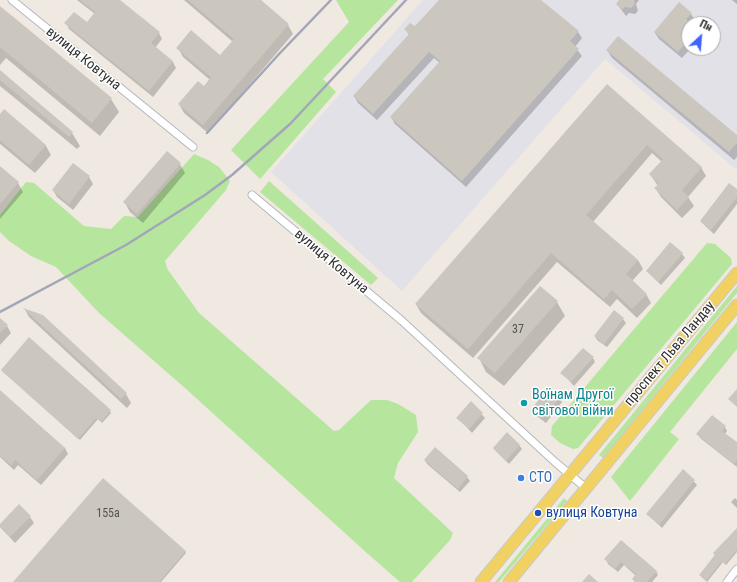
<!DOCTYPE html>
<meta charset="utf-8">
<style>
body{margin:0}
#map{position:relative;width:737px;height:582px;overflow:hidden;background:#efe9e1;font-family:"Roboto Condensed",sans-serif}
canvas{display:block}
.north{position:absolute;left:681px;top:16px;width:40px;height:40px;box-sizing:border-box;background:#fff;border:1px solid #ababab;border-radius:50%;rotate:26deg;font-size:11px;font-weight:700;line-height:16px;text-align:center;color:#2e2e2e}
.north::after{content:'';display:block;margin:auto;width:14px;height:18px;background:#4264fb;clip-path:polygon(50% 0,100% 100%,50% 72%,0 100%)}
</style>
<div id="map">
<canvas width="737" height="582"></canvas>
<div class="north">Пн</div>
</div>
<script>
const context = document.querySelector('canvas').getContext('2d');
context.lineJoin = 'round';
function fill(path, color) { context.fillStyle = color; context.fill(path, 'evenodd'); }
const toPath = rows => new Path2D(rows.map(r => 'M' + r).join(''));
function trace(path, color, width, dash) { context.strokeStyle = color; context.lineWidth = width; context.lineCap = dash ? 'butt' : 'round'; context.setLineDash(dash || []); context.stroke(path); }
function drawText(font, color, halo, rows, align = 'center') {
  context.font = font + ' "Roboto Condensed",sans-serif'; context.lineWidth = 3; context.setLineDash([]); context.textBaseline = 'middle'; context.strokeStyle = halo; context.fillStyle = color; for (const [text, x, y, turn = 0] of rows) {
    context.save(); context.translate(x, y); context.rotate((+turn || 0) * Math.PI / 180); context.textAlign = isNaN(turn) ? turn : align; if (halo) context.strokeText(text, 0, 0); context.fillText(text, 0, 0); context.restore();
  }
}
fill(toPath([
 [423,0,737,0,737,170,605,59,402,291,271,172],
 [689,24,713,24,713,48,689,48]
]), '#e3e1e8');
fill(toPath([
 [336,0,398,0,323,79,336,92,260,179,231,150,349,22],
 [194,154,208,160,219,167,230,181,226,190,165,261,168,270,199,313,334,431,339,430,371,400,387,400,398,404,416,415,418,432,398,463,394,478,453,533,450,540,412,582,400,582,368,554,185,388,99,313,56,267,31,256,9,241,0,232,0,215,26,182,34,183,84,226,111,229,124,216,138,217],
 [269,181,378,278,371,285,260,192],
 [707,243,715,244,731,258,732,264,578,448,573,449,560,443,551,435,552,426],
 [737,286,737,293,643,409,603,458,599,455],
 [737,322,737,349,670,432,679,439,630,501,611,477],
 [564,498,567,501,499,582,495,582]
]), '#b6e59e');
fill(toPath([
 [77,0,119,0,159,33,162,39,155,48,173,62,176,68,153,97,69,29,66,23,87,24,95,14],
 [184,0,259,0,288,25,293,34,208,133,184,113,179,104,204,87,210,80,183,57,178,48,220,56,233,42],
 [440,0,540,0,578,32,582,38,575,47,582,56,466,187,395,124,391,117,440,63,434,58,377,120,358,103,354,96,409,35,406,30,415,28],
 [620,0,639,0,636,4,638,11,635,14,629,13,626,16,617,4],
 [732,0,737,0,737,4],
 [0,7,111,99,119,112,100,136,6,58,0,65],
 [691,14,695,20,692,24,689,24,689,48,691,48,682,58,659,39,655,33],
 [607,50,737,136,737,157,734,160,612,58],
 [0,72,72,133,80,146,77,149,0,86],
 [607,85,701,167,706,176,688,197,694,206,682,218,661,197,656,189,658,186,650,174,662,162,652,153,593,222,638,260,643,269,632,281,646,294,651,303,637,318,617,299,610,307,557,262,473,358,421,313,416,304],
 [4,111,46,146,51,155,35,173,0,144,0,115],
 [73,164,89,177,93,184,73,210,57,197,53,190],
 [180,164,185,173,143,223,130,212,125,203],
 [0,168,18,183,23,192,0,219],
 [737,191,737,204,714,234,701,222],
 [682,254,685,258,661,285,647,271],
 [557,302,565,316,504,386,486,372,479,358],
 [25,310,126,394,131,403,127,408,29,317],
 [623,319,626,323,607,347,597,340,595,336],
 [0,325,7,326,11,333,0,345],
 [593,358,595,362,574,386,562,373],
 [2,371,110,411,111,413,102,423,98,419,80,440],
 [0,392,65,448,68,454,41,485,18,465,14,470,0,457],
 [559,397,562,402,546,423,534,414,532,410],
 [471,403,485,418,472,433,458,418],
 [725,427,727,431,725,434,737,444,737,467,700,438,698,434],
 [519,445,522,449,509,464,494,449],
 [435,449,467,477,470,481,460,492,427,464,425,460],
 [683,470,697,485,662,528,648,514],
 [735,498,737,500,737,508,731,502],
 [30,517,34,523,15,543,0,527],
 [737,531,737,552,726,565,723,562,707,582,700,575,715,555,714,554],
 [621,541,656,571,658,575,652,582,635,582,633,579,636,576,624,565,618,572,608,564,606,559],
 [185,551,186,553,161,582,14,582]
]), '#0003');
fill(toPath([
 [80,0,120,0,160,32,151,43,173,61,149,91,64,23,74,12,87,22,95,12],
 [188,0,261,0,289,24,203,125,178,104,198,81,204,86,211,77,176,48,191,30,220,55,234,39],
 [439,0,541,0,579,31,570,41,579,49,462,181,390,117,440,61,429,52,373,114,353,96,409,34,404,29,410,23,415,26],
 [619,0,634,0,635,4,631,8,625,7,622,10,616,4],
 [679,2,692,13,686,19,689,22,689,39,678,52,654,32],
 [0,6,112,98,92,123,0,47],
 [618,36,737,135,737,143,729,152,606,50],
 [0,70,73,132,69,137,0,80],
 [607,84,702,167,682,190,689,197,677,210,654,188,659,184,649,174,663,159,647,145,586,215,638,260,626,274,647,294,632,309,612,290,604,299,551,253,468,349,415,304],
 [4,109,46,145,29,165,0,140,0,114],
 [167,151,181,163,137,214,123,202],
 [73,163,90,176,69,204,52,190],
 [0,166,19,182,0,204],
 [729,183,737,189,737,197,711,230,700,221],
 [670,242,683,253,658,282,646,271],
 [540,286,558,301,495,373,477,358],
 [23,308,43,315,127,393,121,399],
 [614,310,624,318,604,344,594,336],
 [0,318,8,325,0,333],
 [29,337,111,410,101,422,96,418,78,439,1,370],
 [583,348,594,357,571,382,560,373],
 [548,387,560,397,543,419,531,410],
 [737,389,737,407,728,399],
 [0,390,65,448,37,480,15,460,11,465,0,456],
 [471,401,483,413,469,429,456,418],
 [712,415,726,426,722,431,737,442,737,460,734,464,696,434],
 [507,432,520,445,506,461,493,448],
 [435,447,468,476,458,489,424,460],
 [683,469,695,480,659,525,646,514],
 [103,478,186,551,159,582,13,582],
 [19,504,31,516,10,537,0,527,0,524],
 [737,528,737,550,725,564,722,561,706,581,699,575,715,555,713,553],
 [621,540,657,571,647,582,635,582,632,579,636,574,621,562,615,569,604,559],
 [589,574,598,582,582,582]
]), '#cbc7bf');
const minor = toPath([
 [12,0,193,147],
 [252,195,401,320,555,462,587,489],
 [727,582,737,569]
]);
const primary = toPath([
 [481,582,737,273],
 [509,582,737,305]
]);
trace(minor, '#b4b7c1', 9);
trace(primary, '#c9c9c9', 13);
trace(minor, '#fff', 7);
trace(primary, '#f2d163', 11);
trace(toPath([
 [207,133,280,53,331,0],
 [0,312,126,245,205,195,232,175,290,124,406,0]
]), '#a3a6b8', 2.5);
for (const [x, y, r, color] of [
 [524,403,4,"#0f9aa8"],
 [521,478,4,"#3f7fe0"],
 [538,513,4,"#1a4fb4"]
]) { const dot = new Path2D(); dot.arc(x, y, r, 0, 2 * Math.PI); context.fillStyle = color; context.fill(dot); trace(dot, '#fff', 1.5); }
drawText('12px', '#555452', null, [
 ["37",518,330],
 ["155а",108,514]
]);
drawText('14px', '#2e2e2e', '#fff', [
 ["вулиця Ковтуна",83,59,39],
 ["вулиця Ковтуна",331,262,40],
 ["проспект Льва Ландау",670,354,-50]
]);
drawText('14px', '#0d838f', '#fff', [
 ["Воїнам Другої",532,395],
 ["світової війни",532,411]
], 'left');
drawText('14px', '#366cbe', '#fff', [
 ["СТО",529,478]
], 'left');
drawText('14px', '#164399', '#fff', [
 ["вулиця Ковтуна",546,513]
], 'left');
</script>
